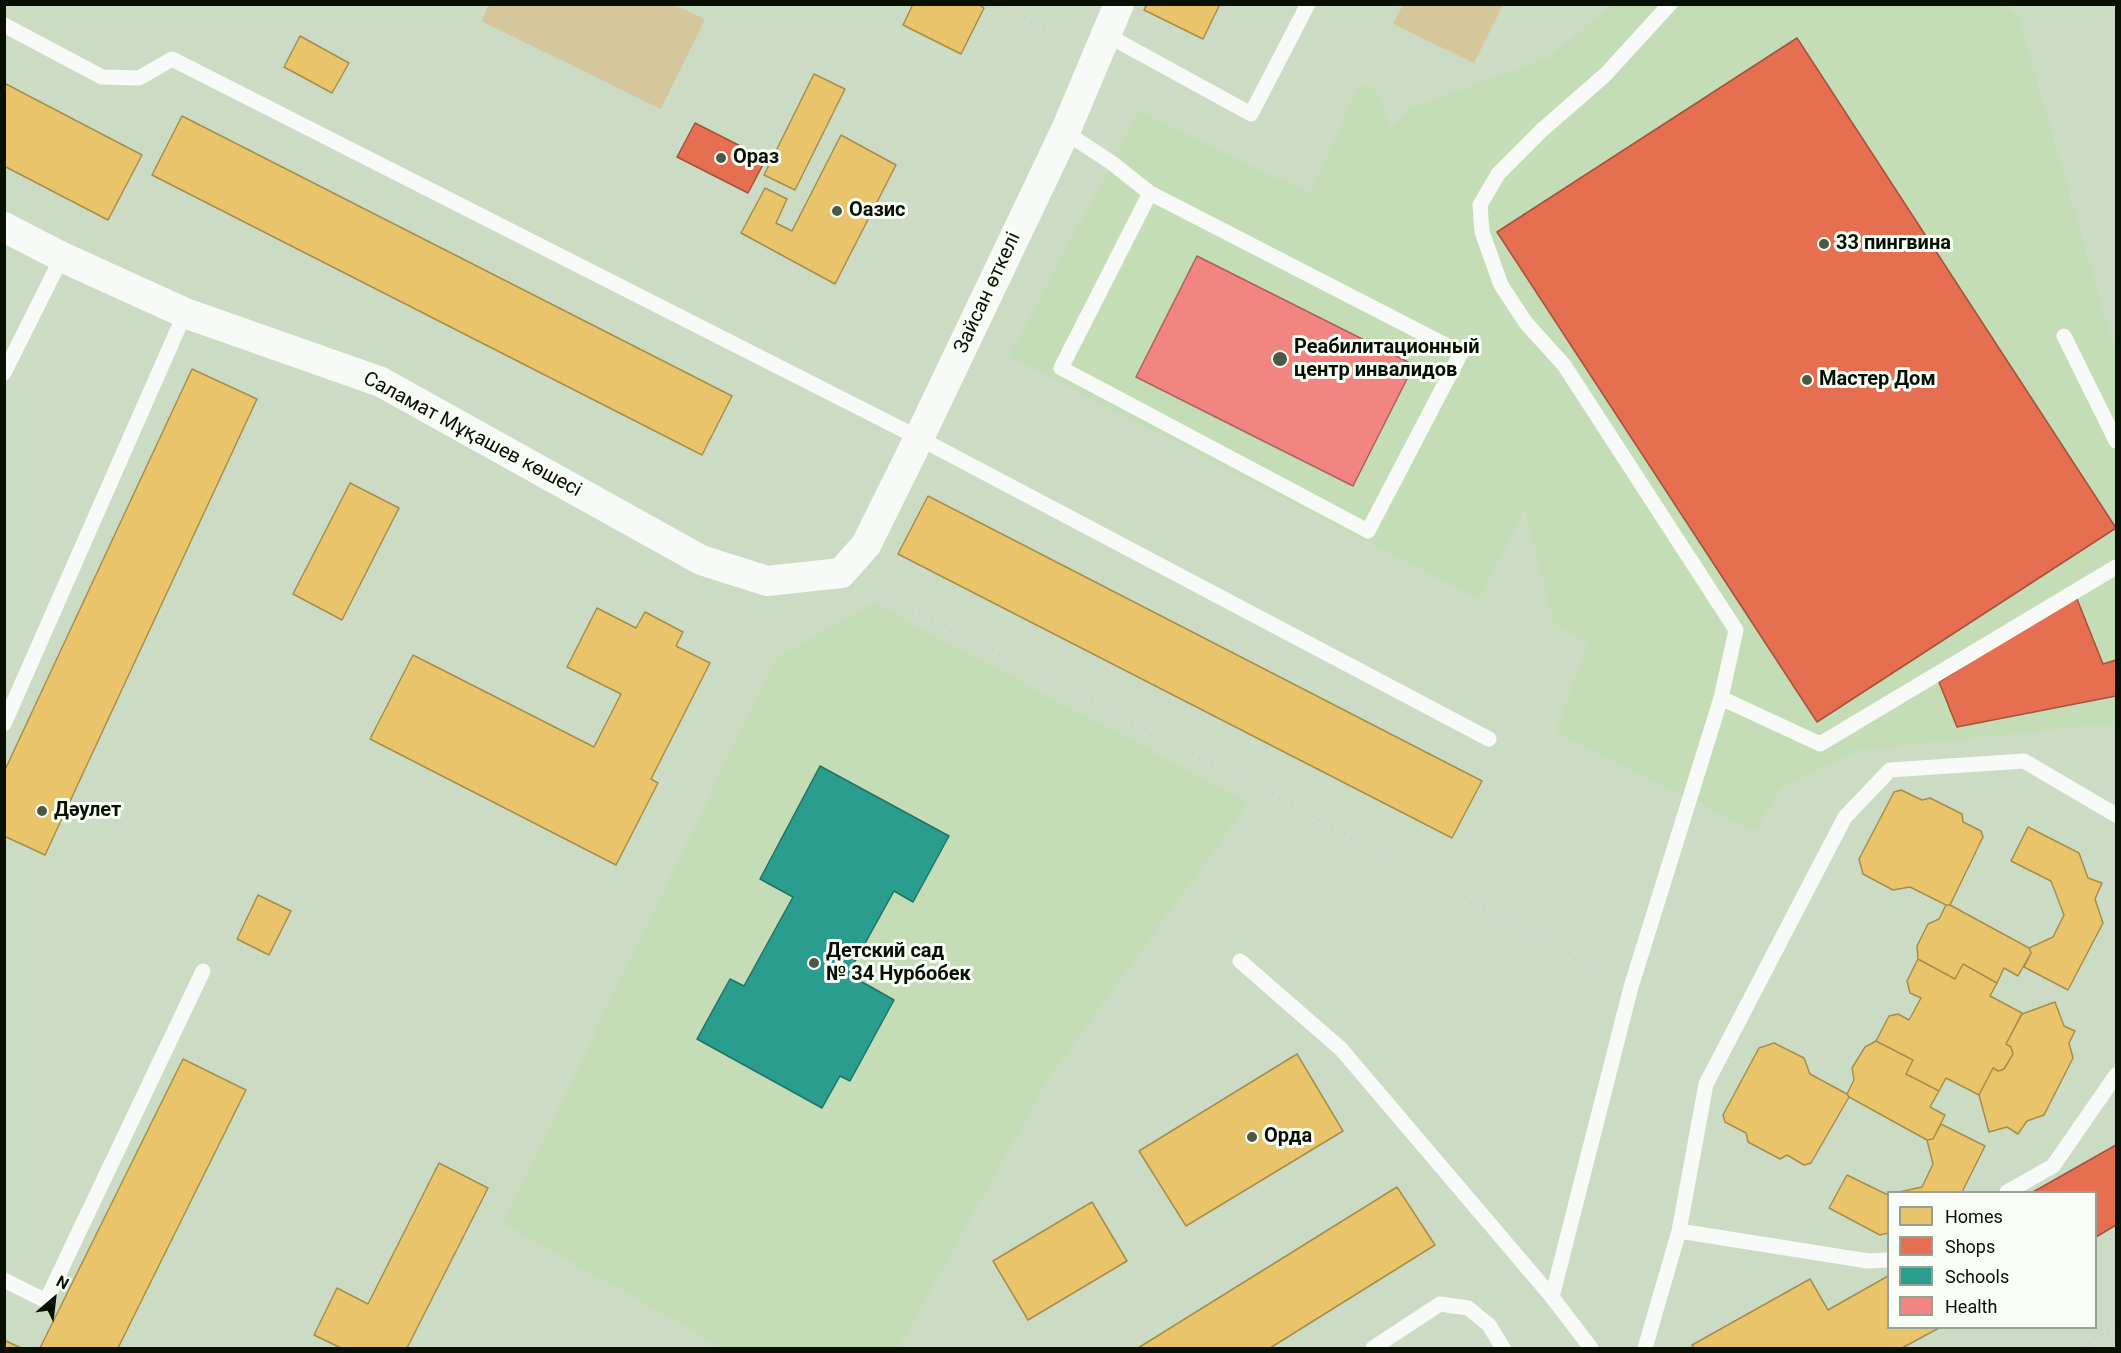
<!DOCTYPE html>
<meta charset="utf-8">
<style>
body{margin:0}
#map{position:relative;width:2121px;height:1353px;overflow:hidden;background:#ccdcc4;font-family:Roboto,sans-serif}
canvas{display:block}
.frame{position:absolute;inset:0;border:6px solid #071003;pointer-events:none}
.legend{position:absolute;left:1887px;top:1191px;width:210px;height:138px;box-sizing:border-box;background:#f9fff6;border:2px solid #989f95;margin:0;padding:8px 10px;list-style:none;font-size:18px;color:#071003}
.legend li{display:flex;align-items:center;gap:12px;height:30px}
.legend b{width:30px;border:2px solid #989f95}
.north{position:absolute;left:24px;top:1269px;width:60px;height:60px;-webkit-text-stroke:4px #f9fff6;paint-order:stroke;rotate:28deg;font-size:16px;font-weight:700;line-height:24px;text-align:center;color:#071003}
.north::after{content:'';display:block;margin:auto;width:21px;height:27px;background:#071003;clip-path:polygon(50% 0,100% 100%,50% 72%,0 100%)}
</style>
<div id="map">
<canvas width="2121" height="1353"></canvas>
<div class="frame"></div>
<ul class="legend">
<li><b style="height:16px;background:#e9c46a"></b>Homes</li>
<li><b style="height:16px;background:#e76f51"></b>Shops</li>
<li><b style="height:16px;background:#2a9d8f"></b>Schools</li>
<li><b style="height:16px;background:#f28482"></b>Health</li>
</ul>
<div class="north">N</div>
</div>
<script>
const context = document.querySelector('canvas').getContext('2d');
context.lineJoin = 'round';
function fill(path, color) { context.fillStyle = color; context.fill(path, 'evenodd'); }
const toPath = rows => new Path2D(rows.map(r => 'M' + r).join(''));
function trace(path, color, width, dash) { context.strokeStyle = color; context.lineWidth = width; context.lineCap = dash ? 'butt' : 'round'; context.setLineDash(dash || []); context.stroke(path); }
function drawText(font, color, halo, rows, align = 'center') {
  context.font = font + ' Roboto,sans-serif'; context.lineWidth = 6; context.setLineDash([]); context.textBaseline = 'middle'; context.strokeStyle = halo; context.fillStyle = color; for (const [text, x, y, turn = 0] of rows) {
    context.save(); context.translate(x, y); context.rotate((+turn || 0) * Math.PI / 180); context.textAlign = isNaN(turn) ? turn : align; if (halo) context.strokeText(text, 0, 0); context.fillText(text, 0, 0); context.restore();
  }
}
fill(toPath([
 [1611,5,2007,5,2018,16,2116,354,2116,723,1861,750,1780,788,1756,831,1556,731,1588,644,1554,624,1525,509,1479,600,1009,356,1112,163,1138,110,1310,194,1359,85,1376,89,1391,131,1411,108,1548,58],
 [873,603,1249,803,1049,1078,898,1348,723,1348,503,1223,776,658]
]), '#c4ddb6');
fill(toPath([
 [489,5,674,5,705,19,661,109,481,21],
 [1403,5,1403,4,1503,5,1474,63,1393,24]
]), '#d6c69c');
const homes = toPath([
 [913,4,978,4,984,8,961,54,903,25,913,4],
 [1147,4,1220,4,1203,39,1144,10,1147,4],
 [300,36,349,63,332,93,284,67,300,36],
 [814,74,845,89,795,190,764,175,814,74],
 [4,83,142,155,108,220,4,166,4,83],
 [182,116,732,396,702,455,152,175,182,116],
 [841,135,896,165,835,284,741,233,765,188,787,199,776,223,792,231,841,135],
 [192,369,257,399,45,855,4,836,4,772,192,369],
 [350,483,399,508,342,620,293,594,350,483],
 [928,496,1482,781,1452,838,898,554,928,496],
 [597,608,636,628,645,612,683,632,676,646,710,663,651,779,658,783,616,865,370,739,413,655,594,747,621,694,567,667,597,608],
 [1901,790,1922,800,1930,798,1962,814,1963,822,1981,831,1983,837,1950,905,1946,905,1910,887,1893,890,1863,874,1859,859,1894,792,1901,790],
 [2028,827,2079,853,2088,878,2102,883,2095,899,2103,923,2068,990,2024,967,2031,953,2029,948,2053,937,2064,915,2051,881,2011,861,2028,827],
 [258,895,291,911,269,955,237,939,258,895],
 [1946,905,1950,905,2029,948,2031,953,2018,976,2004,968,1997,983,1963,964,1955,979,1918,959,1917,946,1928,924,1939,919,1946,905],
 [1918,959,1955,979,1963,964,1997,983,1990,996,2022,1013,2006,1044,2011,1047,2013,1054,2004,1069,1998,1071,1993,1068,1979,1095,1946,1078,1939,1091,1906,1074,1913,1060,1876,1041,1889,1016,1898,1014,1909,1020,1921,998,1910,993,1907,981,1918,959],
 [2055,1002,2064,1026,2075,1031,2069,1043,2073,1058,2044,1115,2027,1121,2018,1134,2007,1127,1989,1132,1979,1095,1993,1068,1998,1071,2004,1069,2013,1054,2011,1047,2006,1044,2022,1014,2055,1002],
 [1876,1041,1913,1060,1906,1074,1939,1091,1930,1107,1945,1115,1933,1139,1927,1140,1849,1097,1847,1094,1854,1080,1852,1068,1865,1047,1876,1041],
 [1774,1043,1804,1058,1810,1074,1847,1094,1849,1097,1811,1163,1804,1165,1787,1155,1780,1159,1748,1142,1746,1133,1725,1122,1723,1115,1759,1048,1774,1043],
 [1297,1054,1343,1131,1186,1226,1139,1151,1297,1054],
 [183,1059,246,1090,118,1348,40,1348,183,1059],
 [1941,1124,1985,1146,1962,1192,1899,1192,1922,1187,1933,1164,1927,1140,1933,1139,1941,1124],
 [439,1163,488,1188,407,1348,341,1348,314,1335,337,1288,368,1304,439,1163],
 [1847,1175,1888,1195,1888,1233,1880,1235,1829,1208,1847,1175],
 [1397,1187,1435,1245,1270,1348,1138,1348,1397,1187],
 [1092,1202,1127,1261,1028,1320,993,1261,1092,1202],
 [1888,1276,1888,1328,1939,1328,1902,1348,1694,1348,1692,1345,1810,1279,1828,1310,1888,1276],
 [4,1340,21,1348,4,1348,4,1340]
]);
fill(homes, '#e9c46a');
trace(homes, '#a58e4b', 1.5);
const shops = toPath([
 [1797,38,2116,528,1817,722,1497,232,1797,38],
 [695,123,766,159,748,193,677,157,695,123],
 [2075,594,2103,664,2116,660,2116,696,1957,727,1939,682,2075,594],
 [2116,1145,2116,1225,2096,1237,2096,1192,2033,1192,2116,1145]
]);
fill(shops, '#e76f51');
trace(shops, '#a4523a', 1.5);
const schools = toPath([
 [820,766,949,836,913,902,894,891,848,974,894,1000,850,1081,840,1076,822,1108,697,1039,730,979,744,986,793,897,760,879,820,766]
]);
fill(schools, '#2a9d8f');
trace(schools, '#207365', 1.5);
const health = toPath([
 [1197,256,1414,365,1353,486,1136,377,1197,256]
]);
fill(health, '#f28482');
trace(health, '#ac615c', 1.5);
trace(toPath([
 [997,4,1068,43],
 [182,38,200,4],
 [871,588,1253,785,1609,975],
 [2082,1348,2116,1326]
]), '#ced3cb', 4, [3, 4.5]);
trace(toPath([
 [4,25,102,77,139,78,172,59,919,438,1489,739],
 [1105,34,1251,114,1308,4],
 [1065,132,1112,163,1150,193,1461,353,1368,531,1061,368,1150,193],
 [2064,336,2116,441],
 [4,373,62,257],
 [1721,698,1820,744,2116,567],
 [4,724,185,313],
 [1240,961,1341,1049,1552,1297,1591,1348],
 [2007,1192,2053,1166,2116,1075],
 [1679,1231,1868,1261,1888,1260],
 [4,1280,46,1301,203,971],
 [1552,1297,1631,987,1721,698,1736,630,1564,365,1526,323,1501,285,1482,232,1480,205,1498,174,1542,130,1605,75,1670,4],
 [1373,1348,1440,1304,1468,1308,1489,1325,1503,1348],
 [1645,1348,1679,1231,1706,1084,1845,817,1890,770,2024,761,2116,815]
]), '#f7faf6', 15);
trace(toPath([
 [4,227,62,257,185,313,381,382,701,560,767,581,841,573,866,545,919,438,1065,132,1119,4]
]), '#f7faf6', 30);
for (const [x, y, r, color] of [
 [721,158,6,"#4c5747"],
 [837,211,6,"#4c5747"],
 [1824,244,6,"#4c5747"],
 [1280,359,8,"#4c5747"],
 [1807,380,6,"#4c5747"],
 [42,811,6,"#4c5747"],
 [814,963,6,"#4c5747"],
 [1252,1137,6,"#4c5747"]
]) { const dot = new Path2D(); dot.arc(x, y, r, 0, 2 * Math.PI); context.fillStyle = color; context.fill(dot); trace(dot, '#f9fff6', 2); }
drawText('bold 20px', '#071003', '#f9fff6', [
 ["Ораз",733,158],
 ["Оазис",849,211],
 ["33 пингвина",1836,244],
 ["Реабилитационный",1294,348],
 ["центр инвалидов",1294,371],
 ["Мастер Дом",1819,380],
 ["Дәулет",54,811],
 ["Детский сад",826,952],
 ["№ 34 Нурбобек",826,975],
 ["Орда",1264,1137]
], 'left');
drawText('20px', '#071003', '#f9fff6', [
 ["Зайсан өткелі",988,293,-65],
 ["Саламат Мұқашев көшесі",472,435,28]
]);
</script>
